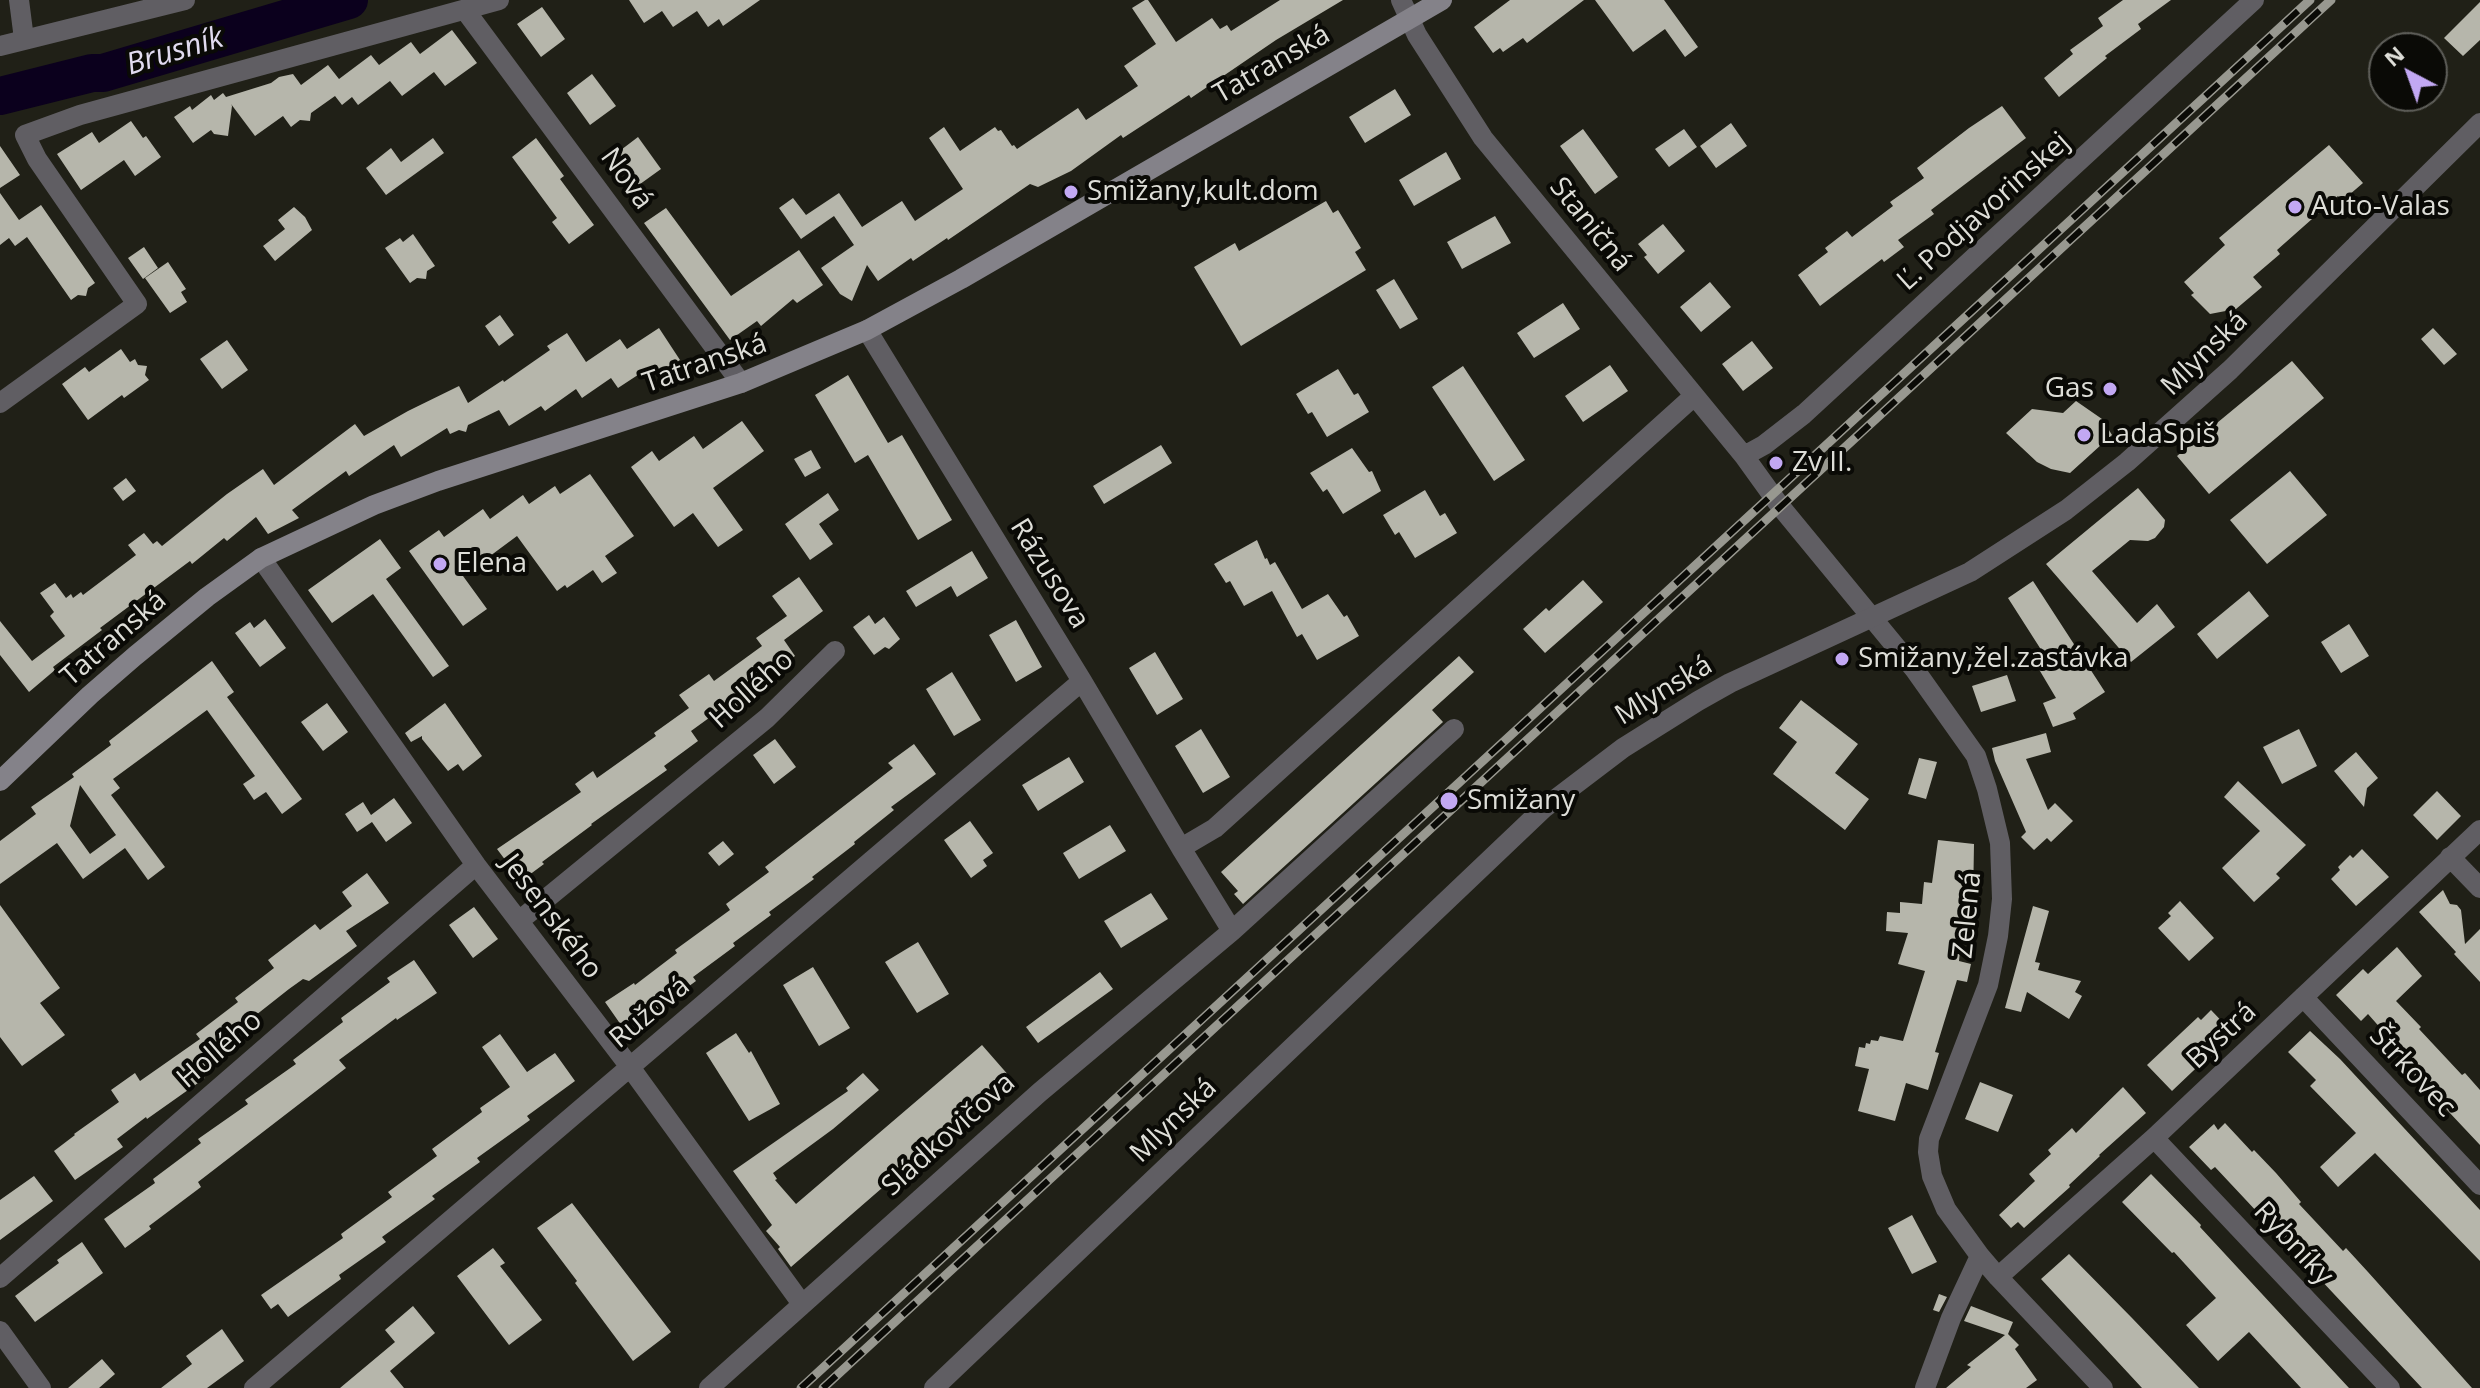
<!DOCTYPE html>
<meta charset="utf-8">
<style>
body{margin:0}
#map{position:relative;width:2480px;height:1388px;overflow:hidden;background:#202017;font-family:"Open Sans",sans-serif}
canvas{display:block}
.north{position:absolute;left:2368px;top:32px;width:80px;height:80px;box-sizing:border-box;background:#0a0a06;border:2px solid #5f5f5a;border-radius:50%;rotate:319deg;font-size:22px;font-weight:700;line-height:32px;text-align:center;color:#deded8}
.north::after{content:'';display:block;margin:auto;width:28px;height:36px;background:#c2a8f3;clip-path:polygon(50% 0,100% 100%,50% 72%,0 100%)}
</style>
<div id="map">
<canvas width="2480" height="1388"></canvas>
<div class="north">N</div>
</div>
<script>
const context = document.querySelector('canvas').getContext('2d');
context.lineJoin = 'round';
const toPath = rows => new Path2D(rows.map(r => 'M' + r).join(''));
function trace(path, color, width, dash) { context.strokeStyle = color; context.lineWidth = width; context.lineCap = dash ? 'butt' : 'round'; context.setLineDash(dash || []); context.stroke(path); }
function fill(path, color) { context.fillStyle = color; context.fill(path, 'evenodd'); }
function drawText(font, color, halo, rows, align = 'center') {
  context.font = font + ' "Open Sans",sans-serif'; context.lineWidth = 8; context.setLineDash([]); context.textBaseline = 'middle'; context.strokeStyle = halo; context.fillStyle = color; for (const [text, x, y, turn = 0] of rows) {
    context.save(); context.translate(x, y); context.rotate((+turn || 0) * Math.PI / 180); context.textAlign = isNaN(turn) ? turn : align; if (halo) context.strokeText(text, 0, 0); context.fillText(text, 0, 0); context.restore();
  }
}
trace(toPath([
 [0,96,92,73,103,73,349,0]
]), '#0b001d', 38);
fill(toPath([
 [629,0,760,0,723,26,719,19,708,27,697,11,673,27,662,11,644,23],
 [1145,0,1148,0,1176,42,1212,18,1220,29,1227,25,1231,31,1280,0,1343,0,1276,40,1191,98,1189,95,1123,138,1121,135,1071,171,1038,187,1030,184,948,240,947,238,913,261,911,258,878,281,867,265,852,301,840,294,821,268,854,245,834,216,801,239,779,208,793,198,806,215,839,193,862,227,902,201,915,221,963,189,929,138,944,127,960,151,995,127,998,131,1001,130,1012,146,1014,145,1017,149,1078,108,1086,120,1138,86,1124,66,1156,44,1132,8],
 [1510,0,1584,0,1527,43,1523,38,1503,52,1500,48,1493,53,1474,27],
 [1595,0,1664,0,1698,47,1685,57,1665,29,1633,52],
 [2123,0,2171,0,2138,24,2141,29,2105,56,2107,58,2059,97,2044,78,2073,54,2070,50,2103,26,2098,18],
 [2480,2,2480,40,2463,56,2444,38],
 [542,7,565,39,541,57,517,24],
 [452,30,477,63,445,86,434,72,402,96,390,81,358,105,352,97,342,105,335,96,311,113,310,121,300,120,291,127,283,116,255,136,231,104,232,106,228,136,214,134,211,130,193,143,174,117,190,106,192,110,211,95,214,100,223,93,226,97,271,83,279,77,293,74,301,85,328,65,339,79,371,55,379,65,411,42,420,54],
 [592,74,616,106,590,125,567,93],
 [1395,89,1411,115,1365,143,1349,117],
 [2002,106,2026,138,1931,210,1934,214,1898,240,1904,247,1884,262,1882,259,1820,306,1798,275,1828,252,1825,248,1847,231,1852,237,1893,206,1890,202,1924,178,1917,168,1969,128],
 [131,121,143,138,146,136,161,157,135,176,124,160,81,190,57,154,92,132,99,143],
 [1731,123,1747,146,1716,168,1700,146],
 [1583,129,1618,177,1595,194,1560,146],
 [1684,129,1697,147,1669,167,1655,149],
 [638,137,661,169,636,187,613,156],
 [433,138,444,153,386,195,366,168,391,148,401,162],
 [536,138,564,176,560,179,594,225,569,244,552,222,557,218,512,157],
 [2329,145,2363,183,2342,201,2338,196,2277,250,2280,254,2253,277,2262,287,2236,309,2210,314,2191,295,2194,293,2184,282,2225,245,2219,238],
 [0,146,20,175,0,188],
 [1446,152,1461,179,1414,206,1399,180],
 [0,193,19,220,41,205,95,283,88,288,86,296,78,295,71,300,27,237,15,246,9,238,0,245],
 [1326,201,1333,213,1338,210,1361,248,1355,252,1366,270,1241,346,1194,267,1235,243,1239,251],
 [294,207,305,217,312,230,275,261,263,246,285,229,278,220],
 [666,208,731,296,799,250,823,285,797,303,793,299,761,326,757,321,730,340,644,223],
 [1495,216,1511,243,1462,269,1447,242],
 [1663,224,1685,251,1658,274,1644,257,1647,255,1638,244],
 [413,234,435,266,427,271,426,279,417,278,410,283,385,248,400,238,403,242],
 [144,247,158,268,143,279,128,258],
 [168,262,186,289,181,292,187,302,170,313,145,278],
 [1394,279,1418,319,1400,329,1376,290],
 [1710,282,1731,307,1701,332,1680,307],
 [1563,303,1580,329,1534,358,1517,333],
 [500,315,514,335,499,346,485,326],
 [659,328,680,360,656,375,650,367,618,388,611,378,582,398,576,389,545,411,541,406,509,426,499,410,468,425,466,432,459,430,450,434,447,428,401,457,394,445,349,476,346,471,292,510,299,518,268,534,256,517,227,541,224,538,192,564,190,561,100,628,102,630,53,667,55,670,29,692,0,655,0,621,32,661,65,636,50,616,54,612,40,593,55,583,66,598,71,594,73,598,81,592,83,595,136,555,128,545,144,533,153,544,157,541,162,546,227,494,263,469,274,485,355,424,364,436,408,411,459,386,468,403,503,380,504,382,550,350,547,346,567,333,586,362,620,339,627,349],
 [2433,328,2457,354,2444,365,2421,339],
 [227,340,248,370,222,389,200,359],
 [1752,341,1773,368,1743,391,1722,364],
 [121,349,130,362,135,359,138,365,147,366,145,375,149,380,124,398,122,395,88,420,62,384,85,367,89,372],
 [2292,361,2324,398,2209,494,2177,456],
 [1610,365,1628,391,1583,422,1565,396],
 [1463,366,1525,460,1494,481,1432,387],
 [1338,369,1354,395,1358,393,1369,412,1327,437,1312,412,1308,414,1296,394],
 [848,375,888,443,902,435,952,520,918,540,868,455,855,463,815,395],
 [2076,401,2102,419,2112,435,2070,473,2051,469,2037,462,2006,433,2032,409,2063,413],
 [742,421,764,451,713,488,743,530,718,547,693,513,674,527,631,467,652,451,659,461,694,436,703,449],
 [1161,445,1172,463,1104,504,1093,486],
 [1352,448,1369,472,1372,471,1381,491,1343,514,1327,489,1323,492,1310,473],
 [811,450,821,468,805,477,794,459],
 [2290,471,2327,515,2267,564,2230,520],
 [590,474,634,536,605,556,617,573,602,583,593,570,567,588,565,585,557,591,517,536,463,576,487,609,463,626,409,551,439,530,444,537,483,509,490,519,523,495,529,504,555,486,560,494],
 [126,478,136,491,123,501,113,488],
 [2138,488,2165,520,2164,527,2155,538,2148,541,2130,540,2092,571,2137,623,2157,604,2175,627,2131,662,2046,564],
 [1425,490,1440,516,1445,513,1457,533,1415,558,1399,532,1395,535,1383,515],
 [828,493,839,510,819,524,833,544,810,560,785,524],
 [380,539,401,568,386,579,449,666,433,677,373,594,332,623,308,590],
 [1257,540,1265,559,1267,558,1270,565,1275,562,1302,609,1328,594,1344,617,1347,615,1359,636,1317,660,1302,634,1297,637,1272,591,1244,606,1230,581,1226,583,1214,564],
 [972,551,988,578,957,597,951,586,916,607,906,591],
 [799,577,823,611,784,640,795,656,759,682,766,690,738,711,731,702,691,731,698,741,664,766,667,770,591,824,592,825,542,862,544,864,521,881,497,849,581,792,575,784,593,771,597,778,656,736,654,733,689,708,679,695,709,674,714,681,762,646,756,638,787,616,772,596],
 [1583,580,1603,602,1545,653,1523,629,1546,608,1549,611],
 [2033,581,2105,692,2073,713,2076,719,2053,727,2043,703,2056,698,2037,666,2047,659,2008,598],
 [2249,591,2269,616,2217,659,2197,634],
 [869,615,875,624,884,617,900,639,889,649,885,647,874,655,853,627],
 [265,619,286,648,260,667,235,633,250,622,254,628],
 [1016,620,1042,667,1016,682,989,635],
 [2349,624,2369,656,2341,673,2321,642],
 [1155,652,1183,699,1157,715,1129,668],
 [1459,656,1474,672,1432,710,1443,722,1243,904,1234,894,1238,891,1221,872],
 [212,661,234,692,227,697,302,799,282,814,266,792,254,800,243,784,255,776,207,710,113,779,120,788,111,795,165,867,148,880,125,848,83,879,57,843,0,884,0,841,36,814,31,807,74,777,72,774,111,745,109,741],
 [80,785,116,835,90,854,70,826],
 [952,672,981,720,954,736,926,689],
 [2007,675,2016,701,1981,712,1972,686],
 [1801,700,1858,744,1835,773,1869,799,1845,830,1773,774,1797,742,1779,728],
 [327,703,348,732,323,751,301,722],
 [445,703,482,756,463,771,458,764,448,771,422,739,422,736,411,742,405,733],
 [1201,729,1230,777,1203,793,1175,746],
 [2299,729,2317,766,2282,784,2263,747],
 [2046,733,2051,752,2026,759,2048,810,2055,803,2073,821,2051,842,2047,838,2034,850,2021,837,2026,832,1995,761,1992,748],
 [775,739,796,767,774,784,753,755],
 [914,744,936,774,891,807,894,810,854,842,855,844,812,877,814,879,769,912,771,915,733,943,735,946,693,977,696,981,654,1012,656,1015,628,1035,605,1002,634,983,635,985,677,953,675,950,730,910,726,904,769,872,765,867,893,768,888,763],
 [2356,752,2378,778,2367,788,2364,807,2334,771],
 [1069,757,1084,782,1038,811,1022,785],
 [1919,758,1937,762,1926,799,1908,794],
 [2238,781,2306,845,2276,874,2280,878,2254,902,2222,868,2260,831,2224,797],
 [2437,791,2461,816,2437,840,2413,815],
 [394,798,412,823,386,842,372,822,357,832,345,814,363,802,371,815],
 [970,821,993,853,983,860,987,866,971,878,944,840],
 [1110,825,1126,851,1079,879,1063,853],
 [1938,840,1974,844,1973,903,1967,903,1966,917,1963,918,1959,961,1971,964,1967,982,1957,980,1935,1052,1939,1053,1928,1090,1906,1083,1895,1121,1858,1111,1869,1069,1855,1066,1859,1047,1865,1048,1866,1043,1870,1044,1871,1040,1878,1041,1880,1036,1903,1041,1925,971,1898,964,1908,933,1886,931,1887,912,1900,913,1900,902,1922,904,1924,882,1932,883],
 [723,841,734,854,719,866,708,853],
 [2362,849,2389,877,2356,906,2331,879,2340,870,2338,867,2350,855,2353,858],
 [367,873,389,903,346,931,357,946,309,981,303,979,289,989,237,1030,245,1040,201,1073,205,1078,147,1119,146,1117,117,1139,123,1147,75,1180,54,1151,75,1135,74,1134,119,1102,111,1090,135,1073,140,1081,200,1039,196,1034,238,1002,235,998,274,968,268,960,315,924,320,930,352,906,342,892],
 [2443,890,2450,904,2457,905,2461,910,2465,944,2480,929,2480,982,2454,954,2456,952,2419,912],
 [1151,893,1168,919,1121,948,1104,921],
 [2180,901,2214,938,2189,961,2158,928,2171,916,2168,913],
 [0,905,60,988,40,1003,65,1035,22,1066,0,1037],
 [2033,906,2049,911,2035,962,2040,963,2038,970,2081,981,2075,992,2082,996,2069,1019,2027,992,2021,1012,2005,1008],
 [474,907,498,939,473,958,449,925],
 [918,942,949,994,917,1013,885,962],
 [2397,947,2422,976,2396,1001,2421,1027,2419,1029,2462,1075,2465,1073,2480,1090,2480,1145,2400,1060,2405,1056,2368,1014,2361,1021,2336,995,2363,969,2368,974],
 [414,960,437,993,397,1020,396,1018,339,1060,346,1068,198,1182,201,1187,149,1226,151,1229,125,1248,104,1219,155,1183,153,1179,201,1143,198,1139,248,1104,245,1100,296,1064,293,1060,343,1022,341,1018,390,982,387,978],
 [813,967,850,1028,819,1046,783,985],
 [1100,972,1113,989,1038,1043,1026,1027],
 [2211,1010,2233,1033,2172,1091,2147,1065,2198,1017,2201,1020],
 [2310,1031,2340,1059,2480,1210,2480,1261,2375,1153,2338,1187,2320,1167,2356,1133,2310,1086,2316,1080,2288,1052],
 [736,1033,749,1053,751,1051,780,1104,749,1121,706,1053],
 [500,1034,527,1072,555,1053,575,1081,527,1116,530,1120,477,1158,480,1162,432,1196,435,1199,382,1237,386,1242,339,1275,341,1279,288,1317,278,1304,271,1309,261,1295,343,1238,341,1234,392,1197,388,1192,437,1156,432,1149,482,1112,480,1108,510,1087,482,1047],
 [982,1045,1010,1077,791,1267,778,1249,780,1247,766,1231,772,1225,733,1171,848,1091,846,1088,863,1073,879,1090,833,1129,773,1173,777,1179,775,1180,796,1204],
 [1980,1082,2013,1095,1998,1132,1965,1119],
 [2123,1087,2146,1113,2099,1155,2100,1156,2069,1185,2070,1187,2024,1228,2018,1222,2011,1228,1999,1215,2035,1181,2029,1174,2051,1154,2048,1150,2072,1128,2076,1133],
 [2225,1123,2252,1152,2254,1150,2276,1173,2301,1202,2299,1204,2343,1251,2346,1248,2368,1272,2472,1388,2422,1388,2215,1167,2211,1170,2189,1147,2214,1124,2218,1130],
 [2151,1174,2201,1225,2200,1227,2349,1388,2301,1388,2249,1332,2218,1361,2186,1325,2216,1298,2174,1252,2172,1253,2122,1202],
 [34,1176,53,1201,0,1240,0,1200],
 [572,1203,671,1332,633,1361,575,1283,577,1281,537,1228],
 [1912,1215,1937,1262,1912,1274,1888,1228],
 [82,1242,103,1273,35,1322,15,1296,59,1263,57,1260],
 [493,1248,505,1263,500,1266,542,1320,509,1345,457,1276],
 [2069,1254,2132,1318,2199,1388,2142,1388,2041,1279],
 [1939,1294,1947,1297,1939,1312,1933,1310],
 [413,1306,435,1333,390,1371,404,1388,340,1388,395,1342,385,1330],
 [1971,1306,2013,1322,2008,1334,2019,1345,2015,1349,2037,1380,2026,1388,1946,1388,1971,1367,1967,1365,2005,1335,1964,1321],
 [222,1329,244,1361,207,1388,161,1388,192,1364,186,1356],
 [102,1359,115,1374,99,1388,68,1388]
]), '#b6b6ab');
trace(toPath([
 [19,0,24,39],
 [1401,0,1417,35,1483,138,1744,456,1780,506,1915,670,1976,756,1987,789,2000,843,2002,899,1998,936,1988,985,1929,1139,1928,1152,1932,1176,1946,1209,1980,1256,1998,1277,2103,1388],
 [465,10,741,383],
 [0,46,185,0],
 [867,330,1082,681,1181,848],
 [0,403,137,304,37,159,25,135,80,115,499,0],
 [1744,456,1764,445,1804,414,2254,0],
 [261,558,476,865,630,1067,802,1304],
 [2450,857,2480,888],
 [519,921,767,718,835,651],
 [1232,931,1181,848,1215,828,1694,396],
 [2303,997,2480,1185],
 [2154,1138,2390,1388],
 [1998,1277,2154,1138,2480,830],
 [0,1278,476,865],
 [0,1331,41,1388],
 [254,1388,1082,681],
 [709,1388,1040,1092,1232,931,1454,729],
 [1925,1388,1951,1318,1980,1256]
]), '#605e63', 20);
trace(toPath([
 [934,1388,1544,808,1623,748,1698,701,1730,683,1970,572,2066,510,2127,462,2230,370,2480,123]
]), '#605e63', 20);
trace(toPath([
 [0,781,90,695,135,656,207,597,261,558,374,505,438,481,741,383,867,330,961,279,1442,0]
]), '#848289', 20);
const rail = toPath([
 [801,1388,2310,0],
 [823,1388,2331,0]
]);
trace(rail, '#989890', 9);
trace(rail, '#0a0a06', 6, [18]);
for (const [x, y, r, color] of [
 [1071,192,8,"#c2a8f3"],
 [2295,207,8,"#c2a8f3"],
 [2110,389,8,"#c2a8f3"],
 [2084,435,8,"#c2a8f3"],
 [1776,463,8,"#c2a8f3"],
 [440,564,8,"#c2a8f3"],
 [1842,659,8,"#c2a8f3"],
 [1449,801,10,"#c2a8f3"]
]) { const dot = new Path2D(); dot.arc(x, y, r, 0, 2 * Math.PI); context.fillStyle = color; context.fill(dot); trace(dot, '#0a0a06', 3); }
drawText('28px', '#deded8', '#0a0a06', [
 ["Tatranská",1272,65,-30],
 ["Nová",626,179,54],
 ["Ľ. Podjavorinskej",1984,212,-42],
 ["Staničná",1590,225,51],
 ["Mlynská",2205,354,-44],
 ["Tatranská",705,364,-19],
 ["Rázusova",1049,574,58],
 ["Tatranská",114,639,-41],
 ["Hollého",752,690,-42],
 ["Mlynská",1664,691,-31],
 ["Zelená",1968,915,-84],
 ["Jesenského",551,917,53],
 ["Ružová",650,1013,-40],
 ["Bystrá",2222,1036,-43],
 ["Hollého",220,1050,-41],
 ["Štrkovec",2412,1072,47],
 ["Mlynská",1174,1121,-44],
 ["Sládkovičova",949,1135,-42],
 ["Rybníky",2293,1244,47]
]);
drawText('28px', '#deded8', '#0a0a06', [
 ["Smižany,kult.dom",1087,192],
 ["Auto-Valas",2311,207],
 ["Gas",2094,389,"right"],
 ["LadaSpiš",2100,435],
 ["Zv II.",1792,463],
 ["Elena",456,564],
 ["Smižany,žel.zastávka",1858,659],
 ["Smižany",1467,801]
], 'left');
drawText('italic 30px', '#e1dbf0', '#0a0a06', [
 ["Brusník",175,52,-17]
]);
</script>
